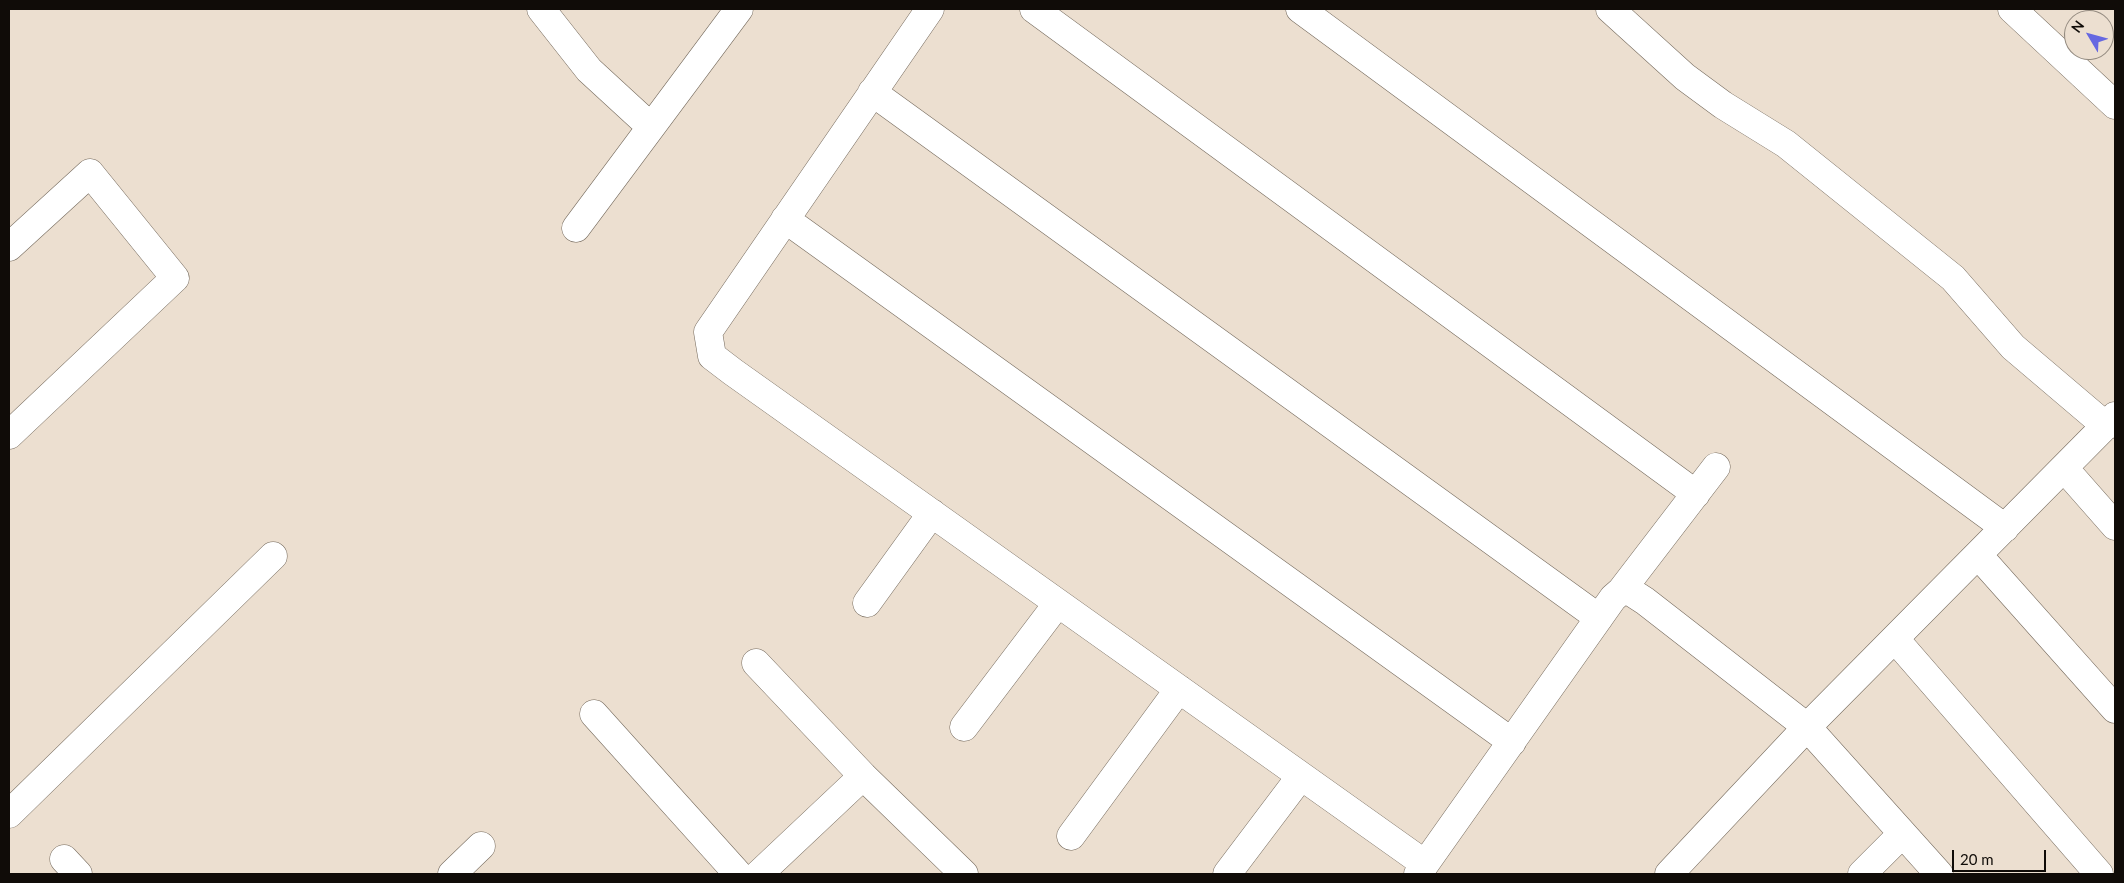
<!DOCTYPE html>
<style>
body{margin:0}
#map{position:relative;width:2124px;height:883px;overflow:hidden;background:#ecdfd0;font-family:Lato,sans-serif}
canvas{display:block}
.frame{position:absolute;inset:0;border:10px solid #100c08;pointer-events:none}
.north{position:absolute;left:2064px;top:10px;width:50px;height:50px;box-sizing:border-box;background:#ecdfd0;border:1px solid #948b80;border-radius:50%;rotate:307deg;font-size:14px;font-weight:700;line-height:20px;text-align:center;color:#100c08}
.north::after{content:'';display:block;margin:auto;width:18px;height:22px;background:#6668e1;clip-path:polygon(50% 0,100% 100%,50% 72%,0 100%)}
.scale{position:absolute;left:1952px;top:850px;width:94px;height:22px;box-sizing:border-box;border:2px solid #100c08;border-top:0;padding-left:6px;font-size:15px;line-height:18px;white-space:nowrap;color:#100c08;-webkit-text-stroke:4px #ecdfd0;paint-order:stroke}
</style>
<div id="map">
<canvas width="2124" height="883"></canvas>
<div class="frame"></div>
<div class="north">N</div>
<div class="scale">20 m</div>
</div>
<script>
const context = document.querySelector('canvas').getContext('2d');
context.lineJoin = 'round';
const toPath = rows => new Path2D(rows.map(r => 'M' + r).join(''));
function trace(path, color, width, dash) { context.strokeStyle = color; context.lineWidth = width; context.lineCap = dash ? 'butt' : 'round'; context.setLineDash(dash || []); context.stroke(path); }
const minor = toPath([
 [541,9,589,70,651,127],
 [930,9,708,332,712,356,733,372,1425,864],
 [1034,9,1696,494],
 [1300,9,2005,528],
 [1610,9,1685,77,1723,105,1786,144,1953,278,2013,347,2106,426],
 [2012,9,2115,105],
 [872,92,1599,618],
 [785,219,1512,742],
 [576,228,739,9],
 [9,247,90,173,175,278,9,435],
 [2064,468,2115,526],
 [1978,555,2115,709],
 [1621,591,1716,467],
 [867,603,932,513],
 [1895,639,2099,874],
 [756,663,863,776,964,874],
 [594,714,738,874],
 [964,727,1058,603],
 [9,814,273,556],
 [1071,836,1179,689],
 [64,859,78,874],
 [452,874,481,846],
 [759,874,863,776],
 [1227,874,1301,776],
 [1418,874,1613,598,1621,591,1628,590,1645,601,1807,727,1939,874],
 [1669,874,1807,727,2115,416],
 [1862,874,1902,834]
]);
trace(minor, '#756a5d', 29);
trace(minor, '#fff', 28);
</script>
